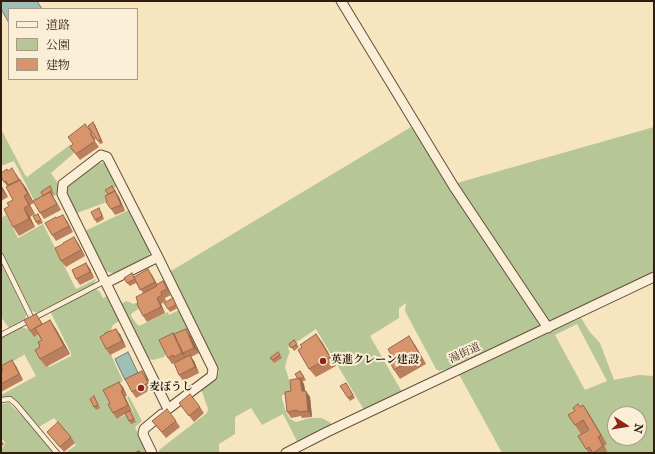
<!DOCTYPE html>
<meta charset="utf-8">
<style>
body{margin:0}
#map{position:relative;width:655px;height:454px;overflow:hidden;background:#f7e5c0;font-family:"IM FELL English","Noto Serif JP",serif}
canvas{display:block}
.frame{position:absolute;inset:0;border:2px solid #301d10;pointer-events:none}
.legend{position:absolute;left:8px;top:8px;width:130px;height:72px;box-sizing:border-box;background:#faeed6;border:1px solid #a99a87;margin:0;padding:5px 7px;list-style:none;font-size:12px;color:#301d10}
.legend li{display:flex;align-items:center;gap:8px;height:20px}
.legend b{width:20px;border:1px solid #a99a87}
.north{position:absolute;left:607px;top:406px;width:40px;height:40px;box-sizing:border-box;background:#faeed6;border:1px solid #a99a87;border-radius:50%;rotate:102deg;font-size:11px;font-weight:700;line-height:16px;text-align:center;color:#301d10}
.north::after{content:'';display:block;margin:auto;width:14px;height:18px;background:#8f2418;clip-path:polygon(50% 0,100% 100%,50% 72%,0 100%)}
</style>
<div id="map">
<canvas width="655" height="454"></canvas>
<div class="frame"></div>
<ul class="legend">
<li><b style="height:5px;background:#faeed6"></b>道路</li>
<li><b style="height:11px;background:#b7c697"></b>公園</li>
<li><b style="height:11px;background:#d8956c"></b>建物</li>
</ul>
<div class="north">N</div>
</div>
<script>
const context = document.querySelector('canvas').getContext('2d');
context.lineJoin = 'round';
function fill(path, color) { context.fillStyle = color; context.fill(path, 'evenodd'); }
const toPath = rows => new Path2D(rows.map(r => 'M' + r).join(''));
function trace(path, color, width, dash) { context.strokeStyle = color; context.lineWidth = width; context.lineCap = dash ? 'butt' : 'round'; context.setLineDash(dash || []); context.stroke(path); }
function drawText(font, color, halo, rows, align = 'center') {
  context.font = font + ' "IM FELL English","Noto Serif JP",serif'; context.lineWidth = 4; context.setLineDash([]); context.textBaseline = 'middle'; context.strokeStyle = halo; context.fillStyle = color; for (const [text, x, y, turn = 0] of rows) {
    context.save(); context.translate(x, y); context.rotate((+turn || 0) * Math.PI / 180); context.textAlign = isNaN(turn) ? turn : align; if (halo) context.strokeText(text, 0, 0); context.fillText(text, 0, 0); context.restore();
  }
}
fill(toPath([
 [411,127,467,213,457,183,654,127,654,274,553,323,553,330,581,318,589,331,600,343,614,380,639,375,654,376,654,453,608,453,604,446,607,444,589,414,590,453,502,453,455,367,439,371,436,369,405,311,406,303,399,308,399,318,370,336,402,392,364,410,316,329,288,348,290,352,288,356,285,367,293,392,290,395,282,395,282,399,286,412,290,419,296,422,310,418,322,418,331,423,330,428,301,442,297,441,283,414,262,425,251,408,235,417,235,434,219,444,219,453,159,453,159,450,207,413,208,409,201,389,216,378,219,372,171,271],
 [577,324,607,381,585,390,555,335],
 [615,414,639,414,639,438,615,438],
 [1,129,25,175,27,177,71,144,75,150,73,154,51,173,59,185,58,194,37,206,14,161,1,166],
 [99,163,105,163,117,186,107,192,110,199,104,203,77,213,67,195,67,187],
 [129,210,150,251,148,257,114,274,106,271,85,231],
 [6,215,18,238,43,224,76,289,96,279,94,284,39,313,31,311,1,250,1,218],
 [1,263,26,314,25,320,9,328,1,317],
 [96,289,100,292,103,298,107,296,115,313,118,317,119,321,113,325,107,339,112,357,123,381,106,392,117,419,133,411,127,398,129,396,142,421,135,427,148,453,65,453,76,445,54,418,39,427,18,402,10,397,1,397,1,395,36,376,23,352,24,355,1,368,1,338,21,327,28,329,34,334,42,334,46,361,49,367,71,356,71,353,51,313,53,310],
 [158,290,140,308,132,313,131,316,136,323,139,326,168,312,169,315,179,310,190,332,162,345,166,354,164,357,153,360,149,359,121,304,126,301,134,304],
 [9,403,36,430,55,453,1,453,1,449,4,446,5,442,1,438,1,404]
]), '#b7c697');
const water = toPath([
 [1,1,37,1,42,9,9,9,9,23,1,9,1,1],
 [128,352,138,373,125,380,115,359,128,352]
]);
fill(water, '#9dbfb5');
trace(water, '#717e73', 1);
const lane = toPath([
 [1,256,32,319],
 [1,335,105,281],
 [1,400,10,399,16,404,57,453]
]);
const street = toPath([
 [341,1,454,187,548,328],
 [101,155,107,157,158,257,213,369,212,376,168,409,62,194,63,184,101,155],
 [106,283,158,257],
 [152,453,143,434,144,429,162,414],
 [286,453,327,432,654,277]
]);
trace(lane, '#624f3c', 6);
trace(street, '#624f3c', 11);
trace(lane, '#faeed6', 4.5);
trace(street, '#faeed6', 9);
fill(toPath([
 [85,124,96,139,94,140,99,147,80,160,70,147,73,145],
 [95,125,103,143,100,144,88,126],
 [8,171,16,174,26,188,34,203,30,205,35,214,30,217,35,227,19,236,13,227,9,206,13,200,7,186,4,182],
 [1,185,8,197,1,201],
 [50,186,54,194,52,195,61,210,44,219,40,213,43,196],
 [112,186,119,197,125,211,115,215,111,209,107,201],
 [101,211,104,219,97,223,95,220],
 [38,214,43,223,38,225,36,222],
 [56,218,67,221,73,232,56,241,52,235],
 [78,243,85,256,66,267,61,261],
 [86,263,90,269,94,278,80,285,76,279],
 [152,275,157,284,163,281,167,287,171,295,165,298,166,301,161,304,165,313,147,322,143,316,143,293,136,283,130,286,127,283,134,277],
 [173,298,178,308,170,312,168,309],
 [36,314,43,324,50,320,56,329,70,354,46,367,40,359,40,347,42,340,38,334,34,337,30,331],
 [173,333,177,339,190,335,199,353,191,357,194,361,199,373,183,381,179,375,174,363,172,364,168,358],
 [120,334,126,347,110,355,106,349],
 [294,340,299,347,294,351,289,344],
 [322,342,336,366,316,377,309,369],
 [415,345,426,364,400,379,394,370],
 [278,352,282,358,274,363,270,358],
 [16,366,23,380,1,392,1,371],
 [300,371,306,380,302,382,304,384,305,391,310,397,312,417,302,418,301,416,291,418,287,412,291,391,298,379],
 [146,377,152,389,136,398,132,392],
 [340,386,348,386,355,398,350,401],
 [123,387,127,396,125,397,132,411,130,412,136,422,131,424,125,414,117,419,113,413],
 [94,396,100,408,96,410,94,407],
 [179,403,200,407,204,413,194,422],
 [583,405,589,414,607,444,604,446,608,453,589,453,586,449,589,430,589,429,581,434,575,425,580,407],
 [152,421,176,421,180,427,166,438],
 [47,432,71,437,75,443,64,452],
 [1,440,4,444,1,447]
]), '#ba805d');
fill(toPath([
 [93,122,95,125,103,143,101,140],
 [20,180,26,188,34,203,28,194],
 [1,185,8,197,3,191,1,187],
 [112,186,119,197,125,211,121,205],
 [50,192,54,198,61,210,57,204],
 [24,196,30,205,35,214,29,205],
 [24,208,30,217,35,227,29,219],
 [63,215,67,221,73,232,69,226],
 [74,237,78,243,85,256,81,250],
 [86,263,90,269,94,278,90,272],
 [148,269,152,275,159,288,155,282],
 [163,281,167,287,171,295,167,289],
 [157,298,161,304,165,313,161,307],
 [50,320,56,329,70,354,64,346],
 [116,329,120,334,126,347,122,341],
 [186,329,190,335,199,353,194,348],
 [173,333,177,339,186,359,182,353],
 [316,334,322,342,336,366,330,357],
 [409,336,415,345,426,364,420,355],
 [190,355,194,361,199,373,195,367],
 [12,360,16,366,23,380,19,374],
 [142,371,146,377,152,389,148,383],
 [300,378,304,384,306,397,302,391],
 [119,382,123,387,127,396,123,390],
 [121,391,125,397,132,411,128,405],
 [306,391,310,397,312,417,308,411],
 [583,405,589,414,607,444,601,435],
 [598,437,604,446,608,453,603,446]
]), '#97684c');
const building = toPath([
 [93,122,101,140,98,141,88,126,93,122],
 [85,124,92,133,90,134,95,141,76,154,70,147,73,144,68,137,85,124],
 [12,168,19,180,8,185,6,181,4,182,1,177,1,173,7,169,8,171,12,168],
 [20,180,28,194,24,196,29,205,24,208,29,219,13,227,4,209,9,206,7,203,13,200,6,187,20,180],
 [50,186,52,190,43,196,41,192,50,186],
 [112,186,115,191,108,194,105,190,112,186],
 [1,187,3,191,1,192,1,187],
 [115,191,121,205,111,209,106,202,107,201,105,196,115,191],
 [50,192,57,204,40,213,33,201,50,192],
 [99,208,102,216,95,220,91,212,99,208],
 [38,214,41,220,36,222,33,216,38,214],
 [63,215,69,226,52,235,45,223,56,217,56,218,63,215],
 [74,237,81,250,61,261,55,248,63,244,63,243,74,237],
 [86,263,90,272,76,279,72,270,86,263],
 [148,269,155,282,140,290,134,277,148,269],
 [132,273,135,279,127,283,124,278,132,273],
 [163,281,167,289,161,292,162,295,157,298,161,307,143,316,137,304,138,303,136,297,157,286,156,285,163,281],
 [173,298,176,305,168,309,164,303,173,298],
 [36,314,42,324,30,331,24,320,36,314],
 [50,320,64,346,40,359,35,350,40,347,38,342,42,340,35,328,50,320],
 [116,329,122,341,106,349,100,337,105,334,105,333,116,329],
 [186,329,194,348,183,353,174,334,186,329],
 [173,333,182,353,174,357,173,355,168,358,159,340,173,333],
 [316,334,330,357,309,369,298,350,302,347,300,345,316,334],
 [409,336,420,355,394,370,389,360,393,358,388,349,409,336],
 [294,340,297,344,291,348,289,344,294,340],
 [278,352,280,355,272,360,270,358,278,352],
 [190,355,195,367,179,375,174,363,190,355],
 [12,360,19,374,1,384,1,371,3,370,1,366,12,360],
 [142,371,148,383,132,392,125,379,142,371],
 [300,371,304,377,300,379,298,379,295,374,300,371],
 [300,378,302,391,306,391,308,411,298,412,297,410,287,412,285,392,291,391,290,380,300,378],
 [119,382,123,390,121,391,128,405,113,413,108,404,110,403,103,390,119,382],
 [346,383,353,395,348,398,340,386,346,383],
 [190,394,200,407,189,416,179,403,190,394],
 [94,396,98,405,94,407,90,399,94,396],
 [578,404,580,407,583,405,601,435,598,437,603,446,593,453,589,447,586,449,578,436,589,430,583,420,575,425,568,415,575,411,573,408,578,404],
 [167,409,176,421,162,432,152,421,167,409],
 [130,411,134,419,129,421,125,413,130,411],
 [58,422,71,437,60,447,47,432,58,422],
 [139,451,140,453,134,453,139,451]
]);
fill(building, '#d8956c');
trace(building, '#97684c', 1);
for (const [x, y, r, color] of [
 [323,361,4,"#8f2418"],
 [141,388,4,"#8f2418"]
]) { const dot = new Path2D(); dot.arc(x, y, r, 0, 2 * Math.PI); context.fillStyle = color; context.fill(dot); trace(dot, '#faeed6', 1.5); }
drawText('11px', '#301d10', '#faeed6', [
 ["湯街道",465,354,-25]
]);
drawText('bold 11px', '#301d10', '#faeed6', [
 ["英進クレーン建設",331,361],
 ["麦ぼうし",149,388]
], 'left');
</script>
